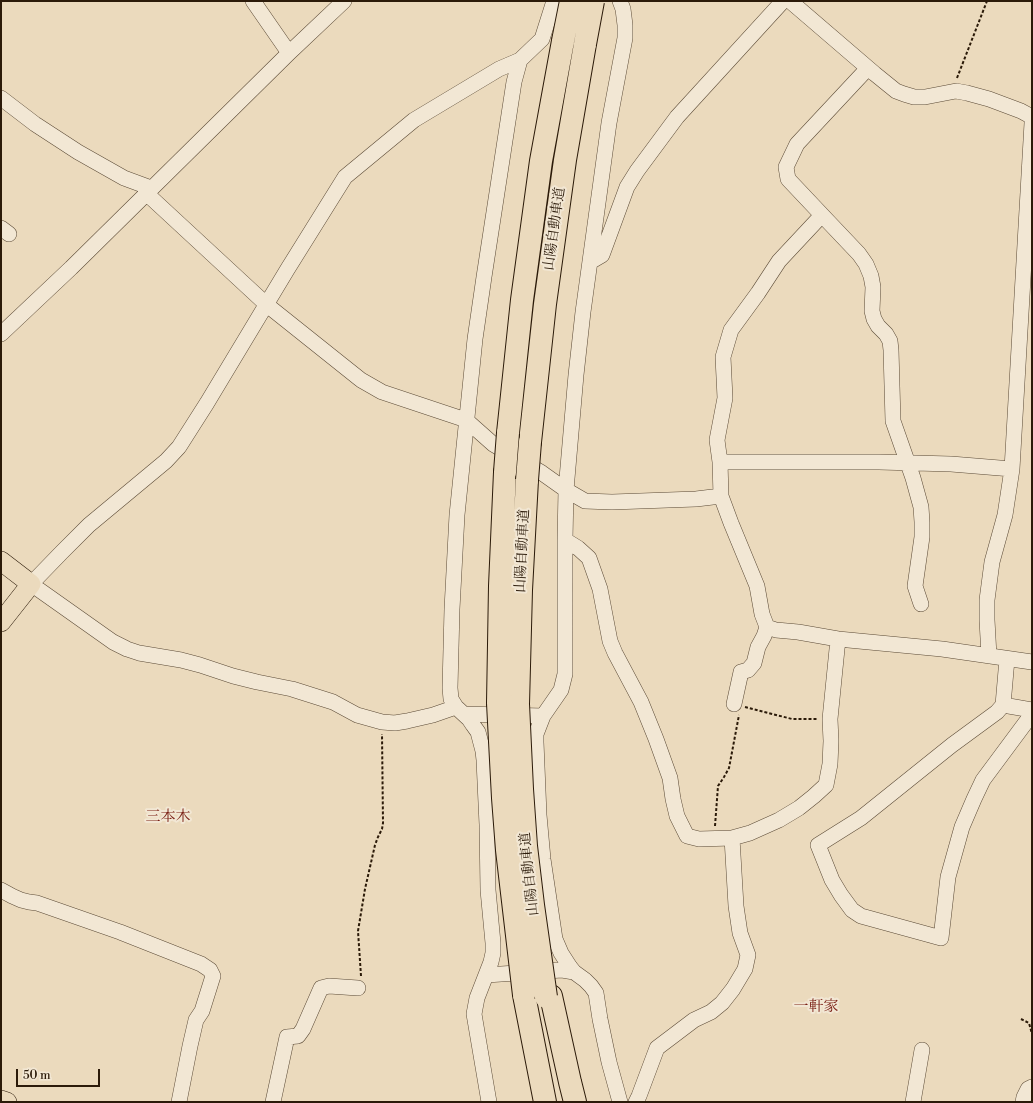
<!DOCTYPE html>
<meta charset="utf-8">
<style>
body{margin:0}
#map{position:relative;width:1033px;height:1103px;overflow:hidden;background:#ebdabd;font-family:"Libre Bodoni",serif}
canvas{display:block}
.frame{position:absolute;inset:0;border:2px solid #2b1a09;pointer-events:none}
.scale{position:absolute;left:16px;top:1069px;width:84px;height:18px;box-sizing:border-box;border:2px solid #2b1a09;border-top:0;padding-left:5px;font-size:12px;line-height:14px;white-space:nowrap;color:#2b1a09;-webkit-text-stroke:3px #f2e7d4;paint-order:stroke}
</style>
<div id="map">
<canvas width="1033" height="1103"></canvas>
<div class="frame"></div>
<div class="scale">50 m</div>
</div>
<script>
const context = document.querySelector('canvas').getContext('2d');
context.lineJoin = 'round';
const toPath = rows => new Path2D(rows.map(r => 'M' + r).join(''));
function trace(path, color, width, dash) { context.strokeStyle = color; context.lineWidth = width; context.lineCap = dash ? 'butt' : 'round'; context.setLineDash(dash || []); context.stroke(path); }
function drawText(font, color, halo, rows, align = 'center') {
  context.font = font + ' "Libre Bodoni","Noto Serif JP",serif'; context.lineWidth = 4; context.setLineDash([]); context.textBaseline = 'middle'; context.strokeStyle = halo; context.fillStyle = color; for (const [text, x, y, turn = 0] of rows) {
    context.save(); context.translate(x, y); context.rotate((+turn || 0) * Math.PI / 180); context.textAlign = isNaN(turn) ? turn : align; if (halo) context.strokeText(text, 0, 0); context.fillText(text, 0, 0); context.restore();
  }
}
const minor = toPath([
 [253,1,289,53],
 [620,1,623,9,625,25,625,38,609,123,583,312,576,375,566,490,565,540,565,674,561,690,543,716,536,734,536,742,539,815,543,859,555,939,561,953,570,967,574,972,585,980,591,986,596,993,600,1019,609,1062,620,1102],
 [790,1,875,74,896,91,904,94,914,97,925,97,956,91,967,93,989,99,1021,111,1032,117],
 [868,68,797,144,786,167,788,179,822,215,779,261,758,293,731,330,723,357,725,398,717,440,720,462,721,496,731,523,757,586,762,614,767,627,776,630,798,632,838,639,942,649,1032,662],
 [1,98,35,124,78,152,124,178,151,188],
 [146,193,267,305,361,380,382,392,466,420,493,444,542,473,566,490,585,501,612,502,696,499,721,496],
 [822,215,859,254,866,264,871,276,873,287,872,311,874,319,878,326,886,334,890,341,891,350,893,421,913,478,921,507,922,522,922,537,915,586,921,604],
 [1,228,9,234],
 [590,262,602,255,627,187,637,171,677,117,783,1],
 [1,334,71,268,289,53,344,1],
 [720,462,879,462,951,464,1012,469],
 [565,540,578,548,589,558,600,589,610,641,615,653,641,702,656,739,670,778,673,799,677,816,687,836,699,839,732,838,750,833,779,820,799,808,814,796,826,785,830,764,831,741,830,719,838,639],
 [989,656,987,620,987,600,992,562,1005,515,1012,469,1032,123],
 [734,704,741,672,748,670,754,663,758,647,764,636,767,627],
 [1003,705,1007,659],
 [456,707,433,715,407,721,395,723,382,722,357,715,333,702,292,689,257,682,233,676,200,665,181,660,139,653,127,649,113,642,31,584,61,553,89,525,166,461,179,447,207,403,287,270,345,177,414,120,499,69,520,60],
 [1032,710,1003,705,997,712,952,745,861,818,818,845,832,880,841,895,852,910,861,916,941,938,948,877,962,827,974,799,983,780,1032,714],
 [464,714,543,716],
 [1,890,12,896,21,900,29,902,37,903,120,932,201,964,210,970,213,976,202,1011,196,1020,190,1046,179,1102],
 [486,975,562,970,574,972],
 [273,1102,287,1037,298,1036,303,1029,321,988,329,986,358,988],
 [489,1102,474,1014,477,998,491,962,493,953,493,943,488,890,487,825,484,760,483,751,478,732,473,725,469,719,456,707,451,699,450,688,452,609,457,515,475,339,484,277,514,82,520,60,542,39,554,1],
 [636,1102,639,1096,657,1048,694,1020,711,1012,722,1003,733,989,745,969,748,955,740,933,736,906,732,838],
 [913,1102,922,1050],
 [1023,1102,1024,1097,1028,1089,1032,1087]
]);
const major = toPath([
 [1,561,31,584,1,622],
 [1,1100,7,1102]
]);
const highway = toPath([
 [508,433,522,300,541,161,563,41],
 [530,442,545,304,565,160,585,44],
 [498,703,500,586,505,472],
 [518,704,521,590,527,480],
 [524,995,545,1102],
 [551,996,570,1082,575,1102]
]);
trace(minor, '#5b4a36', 16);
trace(major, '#2b1a09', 20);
trace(highway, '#2b1a09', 24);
trace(toPath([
 [957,78,987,1],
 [745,707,792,719,817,719],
 [715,826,718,786,724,777,729,768,739,715],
 [361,976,358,931,365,889,375,845,378,837,382,829,383,823,382,734],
 [1021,1019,1029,1023,1032,1034]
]), '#2b1a09', 2, [3, 2]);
trace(minor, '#f2e7d4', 15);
trace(major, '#ebdabd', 19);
trace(highway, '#ebdabd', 22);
const highwayBridge = toPath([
 [563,41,571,1],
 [585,44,593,1],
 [505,472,508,433],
 [527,480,530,442],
 [498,703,503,798,507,850,524,995],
 [518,704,522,789,526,846,533,905,546,997]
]);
trace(highwayBridge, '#2b1a09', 24, []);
trace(highwayBridge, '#ebdabd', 22);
drawText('14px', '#2b1a09', '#f2e7d4', [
 ["山陽自動車道",555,229,-82],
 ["山陽自動車道",523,551,-87],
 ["山陽自動車道",530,874,-96]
]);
drawText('15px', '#7a1f14', '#f2e7d4', [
 ["三本木",168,817],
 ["一軒家",816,1007]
]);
</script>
